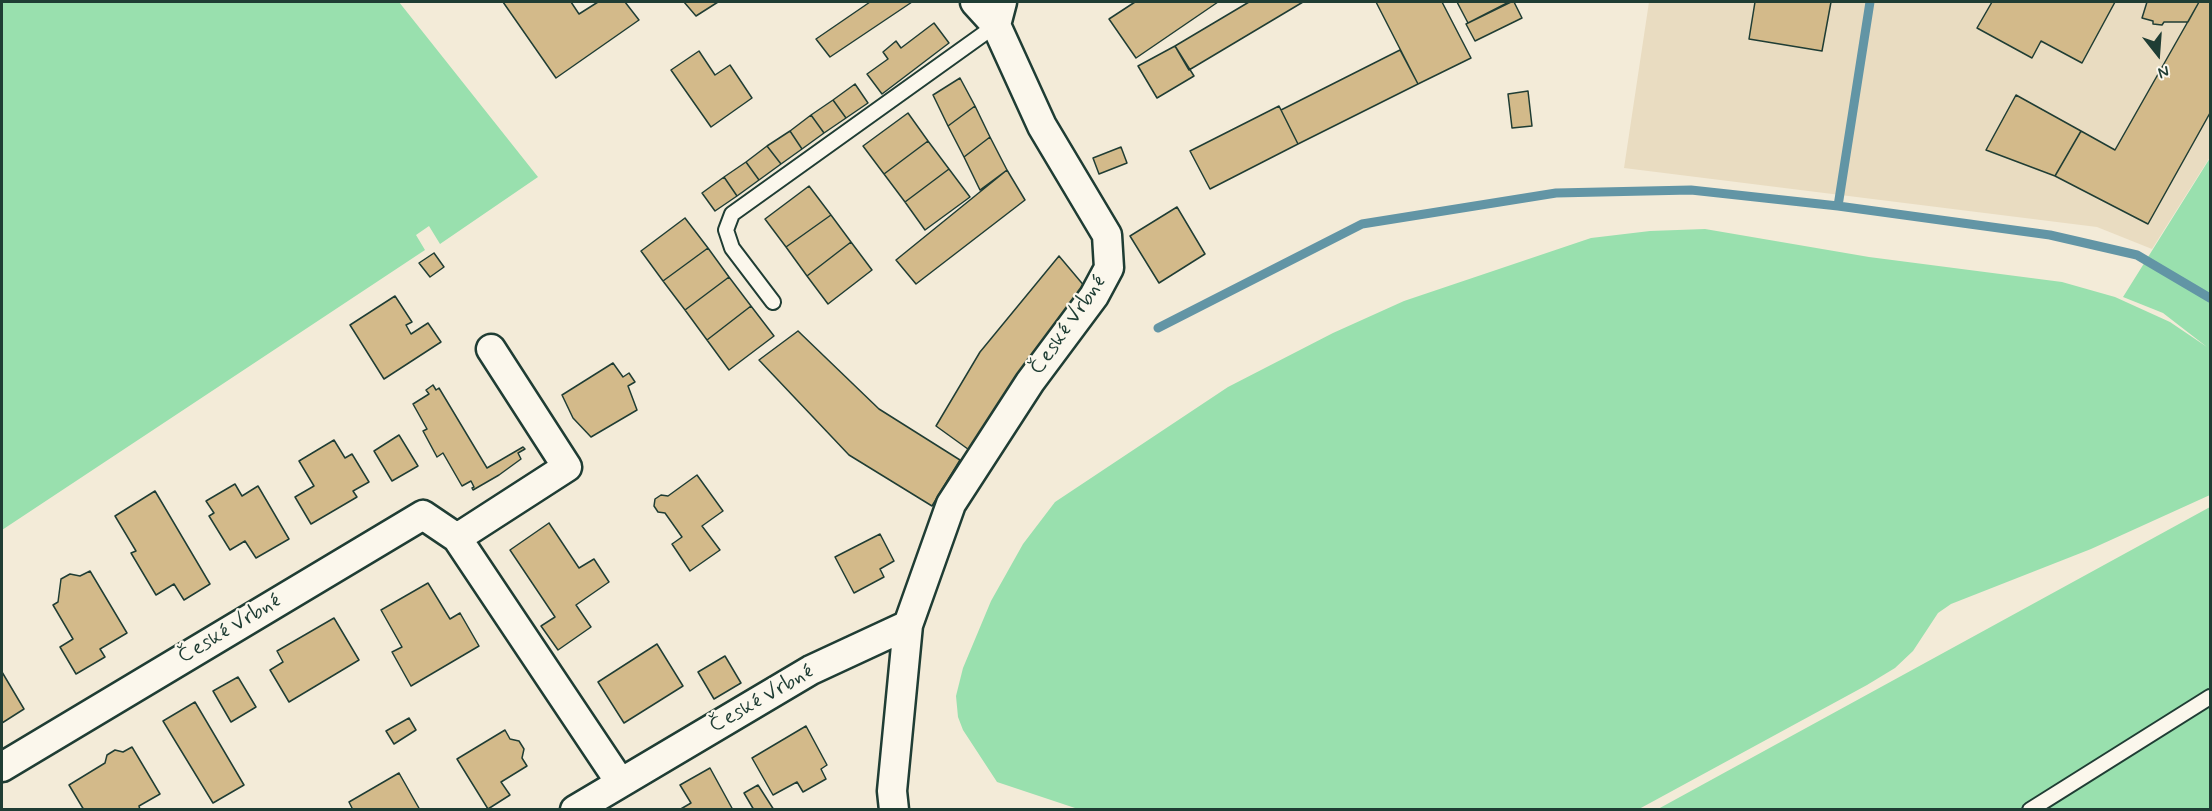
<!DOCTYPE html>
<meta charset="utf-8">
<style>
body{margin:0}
#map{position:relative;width:2212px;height:811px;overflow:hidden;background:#f3ebd8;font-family:Mynerve,sans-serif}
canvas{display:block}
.frame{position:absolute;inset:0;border:3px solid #1f3d34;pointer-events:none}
.north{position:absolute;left:2128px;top:24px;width:60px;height:60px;-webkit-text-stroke:4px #fbf7ec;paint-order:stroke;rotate:163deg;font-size:16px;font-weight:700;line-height:24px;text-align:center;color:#1f3d34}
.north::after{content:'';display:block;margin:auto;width:21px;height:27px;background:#1f3d34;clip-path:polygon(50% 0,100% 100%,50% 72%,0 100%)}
</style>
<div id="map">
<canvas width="2212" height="811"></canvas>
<div class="frame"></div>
<div class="north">N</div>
</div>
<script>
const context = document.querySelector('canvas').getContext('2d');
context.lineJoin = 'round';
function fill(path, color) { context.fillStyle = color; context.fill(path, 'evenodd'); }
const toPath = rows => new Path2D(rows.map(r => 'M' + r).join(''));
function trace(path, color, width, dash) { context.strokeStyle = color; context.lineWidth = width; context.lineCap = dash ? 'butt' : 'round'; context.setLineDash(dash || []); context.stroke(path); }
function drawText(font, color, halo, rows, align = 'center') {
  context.font = font + ' Mynerve,sans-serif'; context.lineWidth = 4.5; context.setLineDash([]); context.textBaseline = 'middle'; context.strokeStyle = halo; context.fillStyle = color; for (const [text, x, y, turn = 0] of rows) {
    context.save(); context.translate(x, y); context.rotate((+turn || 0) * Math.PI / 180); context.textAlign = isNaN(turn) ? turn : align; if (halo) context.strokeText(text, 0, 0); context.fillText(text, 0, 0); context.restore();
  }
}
fill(toPath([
 [1649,2,2210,2,2210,157,2152,249,2097,227,1624,168]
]), '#e9dcc1');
fill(toPath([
 [2,2,399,2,538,177,440,244,429,226,416,235,425,250,2,530],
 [2210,158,2210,495,2091,549,1951,604,1938,613,1913,651,1895,668,1867,685,1639,809,1078,809,997,782,963,730,958,717,956,696,963,668,991,601,1023,544,1055,502,1228,387,1333,333,1404,301,1591,238,1650,231,1705,229,1869,257,2062,282,2115,297,2170,322,2207,347,2163,313,2123,297],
 [2210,507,2210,809,1658,809]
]), '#99e0ae');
trace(toPath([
 [1838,206,1870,2],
 [1158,328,1362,224,1556,193,1691,190,1838,206,2050,235,2137,255,2210,298]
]), '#6295a5', 9);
const building = toPath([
 [503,2,571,2,579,14,598,2,625,2,639,20,556,78,503,2],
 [684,2,718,2,696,16,684,2],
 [870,2,912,2,830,57,816,39,870,2],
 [1135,2,1218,2,1136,58,1109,19,1135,2],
 [1249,2,1303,2,1189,70,1175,46,1249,2],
 [1376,2,1442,2,1471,58,1418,84,1376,2],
 [1457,2,1509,2,1468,23,1457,2],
 [1511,2,1514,2,1522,18,1475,41,1466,24,1511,2],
 [1755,2,1831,2,1822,51,1749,39,1755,2],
 [1992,2,2115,2,2082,63,2041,41,2032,58,1977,28,1992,2],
 [2147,2,2199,2,2188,22,2164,22,2162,25,2153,24,2153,21,2142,18,2147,2],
 [2199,2,2210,2,2210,113,2148,224,2055,176,2081,131,2115,150,2199,2],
 [934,23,949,43,882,94,867,74,888,59,883,52,896,41,901,48,934,23],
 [1175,46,1194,76,1157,98,1138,66,1175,46],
 [1400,50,1418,84,1298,144,1281,110,1400,50],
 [699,51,715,75,730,65,752,98,711,127,671,70,699,51],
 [960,78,975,106,948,126,933,95,960,78],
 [855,84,868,103,846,118,833,100,855,84],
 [1528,91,1532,126,1512,128,1508,94,1528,91],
 [2016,95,2081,131,2055,176,1986,150,2016,95],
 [833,100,846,118,824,133,811,115,833,100],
 [975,106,990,137,964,157,948,126,975,106],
 [1279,106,1298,144,1210,189,1190,151,1279,106],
 [908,113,928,141,884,174,863,146,908,113],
 [811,115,824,133,802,149,790,131,811,115],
 [790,131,802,149,781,164,767,146,790,131],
 [990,137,1007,170,980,190,964,157,990,137],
 [928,141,949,169,905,202,884,174,928,141],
 [767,146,781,164,759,180,746,162,767,146],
 [1121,147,1127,163,1099,174,1093,158,1121,147],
 [746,162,759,180,737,196,724,177,746,162],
 [949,169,970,197,925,230,905,202,949,169],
 [1007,170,1025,200,916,284,896,260,1007,170],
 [724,177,737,196,715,211,702,193,724,177],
 [809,186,831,215,786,247,765,219,809,186],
 [1177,207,1205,254,1159,283,1130,236,1177,207],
 [831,215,851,242,807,276,786,247,831,215],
 [685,218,708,248,663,281,641,251,685,218],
 [851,242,872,270,828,304,807,276,851,242],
 [708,248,729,277,685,310,663,281,708,248],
 [434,253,444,267,430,277,419,263,434,253],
 [1059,256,1086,288,1016,377,972,452,936,426,980,352,1059,256],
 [729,277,751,306,707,340,685,310,729,277],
 [395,296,412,322,406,325,411,334,428,323,441,342,384,379,350,325,395,296],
 [751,306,774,336,729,370,707,340,751,306],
 [798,331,879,409,960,460,932,506,849,455,759,360,798,331],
 [613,363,623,377,629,373,635,382,628,386,637,410,591,437,573,418,562,395,613,363],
 [433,385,436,390,439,388,487,468,523,447,525,449,518,453,521,459,499,475,473,490,472,488,474,487,471,481,462,486,443,453,437,457,423,431,427,429,413,404,429,394,426,390,433,385],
 [399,435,418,466,392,481,374,451,399,435],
 [334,440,345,458,352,454,369,482,353,491,357,497,311,524,295,497,314,486,299,461,334,440],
 [697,475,723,511,702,526,720,550,690,571,672,544,682,537,665,513,658,512,654,506,655,499,661,495,668,496,697,475],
 [235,484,242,496,258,486,289,539,256,558,245,541,230,550,209,516,214,513,206,501,235,484],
 [155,491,210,584,184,600,174,584,156,595,131,553,136,551,115,516,155,491],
 [549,523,579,568,594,559,609,582,576,605,591,627,558,650,541,626,555,617,510,550,549,523],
 [880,534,894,561,880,569,884,577,854,593,835,557,880,534],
 [90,571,127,633,100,649,105,657,76,674,60,647,73,639,53,605,58,602,61,579,70,574,80,576,90,571],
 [428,583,450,619,460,613,479,646,411,686,392,652,402,647,381,610,428,583],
 [334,618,359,660,289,702,270,670,283,662,277,651,334,618],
 [657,644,683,686,624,723,598,682,657,644],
 [725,656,741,683,714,699,698,672,725,656],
 [2,672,24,709,2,723,2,672],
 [238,677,256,707,231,722,213,691,238,677],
 [195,702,244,785,213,803,163,721,195,702],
 [409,718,416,730,394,744,386,731,409,718],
 [806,726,827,765,821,769,826,779,803,792,797,782,773,795,752,758,806,726],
 [505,730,510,739,519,741,524,749,522,758,527,766,501,782,510,795,488,809,457,759,505,730],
 [132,747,160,794,139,806,140,810,84,810,69,785,105,763,107,755,115,750,123,752,132,747],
 [710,768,733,810,679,810,691,803,680,785,710,768],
 [399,773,420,810,353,810,349,802,399,773],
 [758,785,774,810,754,810,744,793,758,785]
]);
fill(building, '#d3ba8a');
trace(building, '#1f3d34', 1.5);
const lane = toPath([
 [773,302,732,248,726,230,732,214,996,25],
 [2030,810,2210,697]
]);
const street = toPath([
 [975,2,996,25],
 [457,538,567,467,491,349],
 [2,767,423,515,457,538,620,782],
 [575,810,811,670,908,625],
 [894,810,892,791,908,625,951,504,1030,382,1094,296,1109,268,1107,235,1042,126,996,25,1002,2]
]);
trace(lane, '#1f3d34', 18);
trace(street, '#1f3d34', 33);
trace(lane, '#fbf7ec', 14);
trace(street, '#fbf7ec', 28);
drawText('21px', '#1f3d34', '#fbf7ec', [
 ["České Vrbné",1069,326,-55],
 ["České Vrbné",230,630,-31],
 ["České Vrbné",762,700,-30]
]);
</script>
